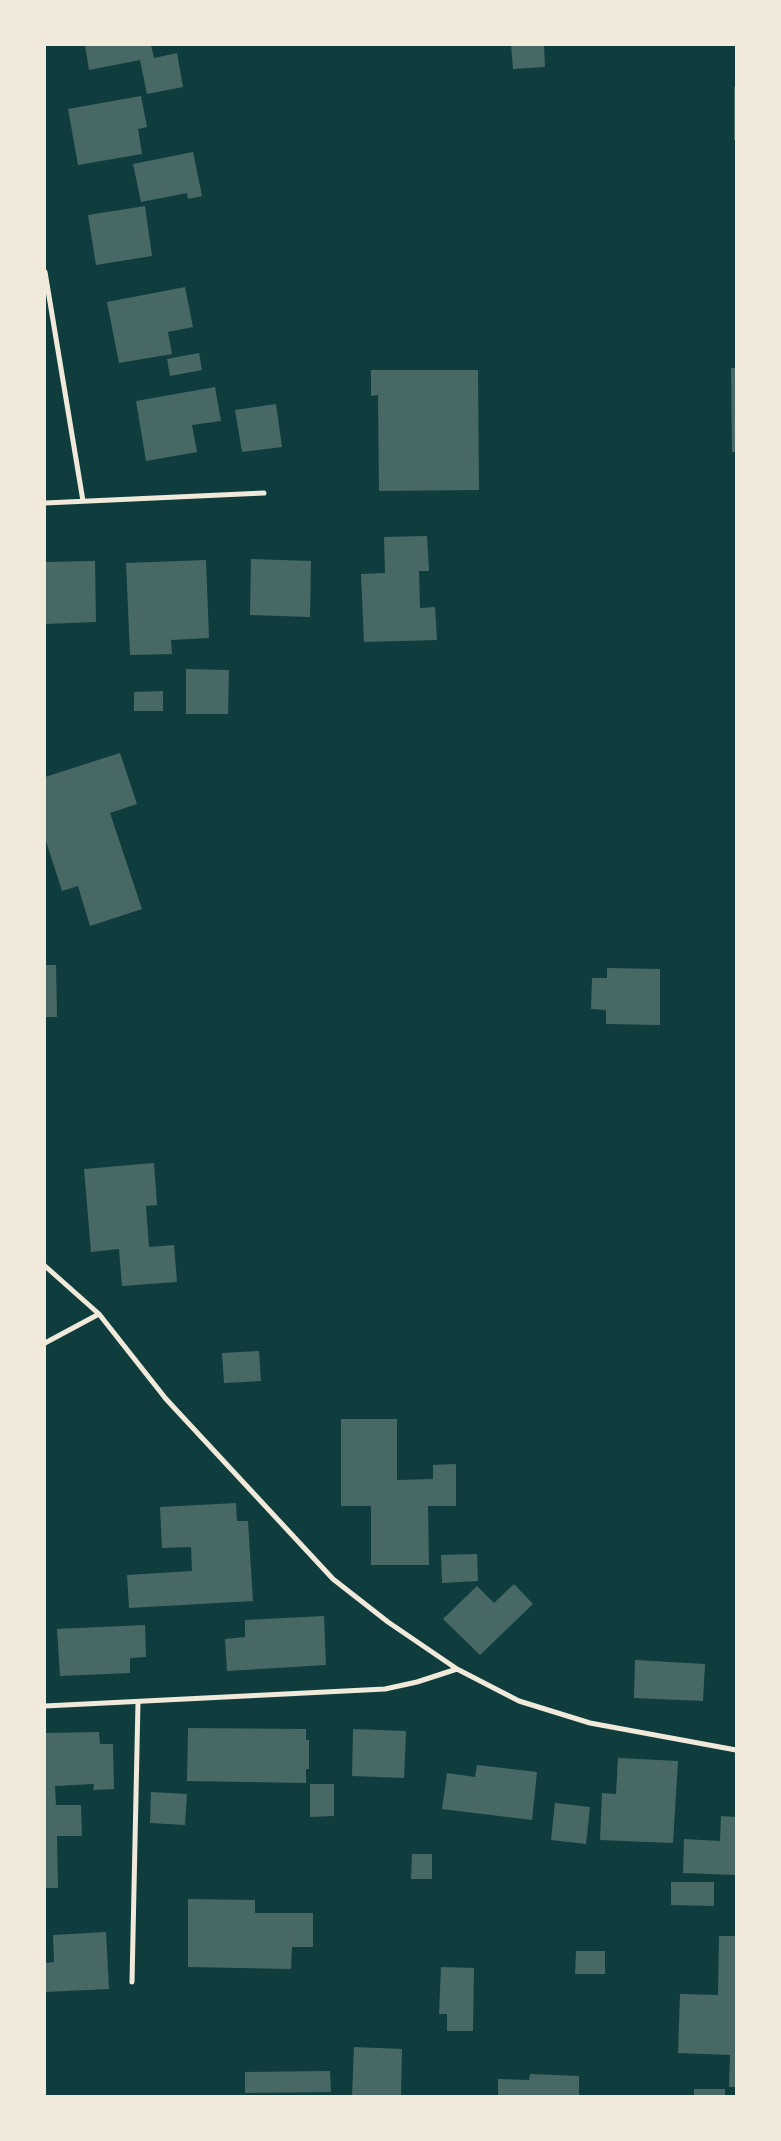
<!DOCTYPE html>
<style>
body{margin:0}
#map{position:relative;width:781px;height:2141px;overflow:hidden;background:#0f3d3e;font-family:Figtree,sans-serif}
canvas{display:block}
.frame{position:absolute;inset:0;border:46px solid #f1e9da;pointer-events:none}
</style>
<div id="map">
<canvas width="781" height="2141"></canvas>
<div class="frame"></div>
</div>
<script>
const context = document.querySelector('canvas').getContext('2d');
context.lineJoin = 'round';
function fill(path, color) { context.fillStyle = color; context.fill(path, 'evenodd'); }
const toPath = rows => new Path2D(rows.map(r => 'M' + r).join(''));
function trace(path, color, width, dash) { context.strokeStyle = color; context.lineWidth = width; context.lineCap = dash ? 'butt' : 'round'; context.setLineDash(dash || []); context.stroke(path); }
fill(toPath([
 [85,45,151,45,154,58,177,53,183,87,147,94,140,60,89,70],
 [511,45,544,45,545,67,513,69],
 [734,87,736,87,736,140,734,140],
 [141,96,147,127,138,129,142,154,78,165,68,109],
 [193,152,202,196,188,199,187,193,141,202,133,164],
 [145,206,152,256,96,265,88,215],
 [185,287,193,327,168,332,172,354,119,363,107,302],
 [199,353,202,370,170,376,167,359],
 [731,368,736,368,736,452,732,452],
 [371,370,478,370,479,490,379,491,378,395,371,396],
 [215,387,221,421,192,425,197,452,146,461,136,401],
 [276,404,282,447,242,452,235,410],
 [427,536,429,571,419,571,420,608,435,607,437,640,364,642,361,574,385,573,384,537],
 [251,559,311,561,310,617,250,615],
 [206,560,209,638,171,640,172,654,130,655,126,563],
 [95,561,96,622,45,624,45,562],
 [186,669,229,670,228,714,186,714],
 [163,691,163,711,134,711,134,692],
 [120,753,137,804,110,813,142,909,90,926,78,886,62,891,45,838,45,777],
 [45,965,56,965,57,1017,45,1017],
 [607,968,660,969,660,1025,606,1024,606,1010,591,1009,592,978,607,978],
 [154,1163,157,1205,146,1206,149,1247,174,1245,177,1282,122,1286,119,1249,91,1252,84,1169],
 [259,1351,261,1381,224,1383,222,1353],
 [341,1419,397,1419,397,1480,433,1479,433,1465,456,1464,456,1506,428,1506,429,1565,371,1565,371,1506,341,1506],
 [236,1503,237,1521,248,1521,253,1601,129,1608,127,1575,192,1571,191,1547,162,1548,160,1507],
 [477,1554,478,1581,442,1583,441,1555],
 [514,1584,533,1604,480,1655,443,1619,477,1586,494,1603],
 [324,1616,326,1665,227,1671,225,1639,245,1637,245,1620],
 [145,1625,146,1657,130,1658,130,1673,60,1676,57,1629],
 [635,1660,705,1664,703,1701,634,1698],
 [188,1728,306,1729,306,1740,309,1740,309,1769,306,1769,306,1783,187,1781],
 [353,1729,406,1731,404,1778,352,1776],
 [99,1732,100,1744,113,1744,114,1789,93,1790,94,1784,55,1786,56,1805,81,1805,82,1836,57,1836,58,1888,45,1888,45,1733],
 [618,1758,678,1761,673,1843,600,1840,602,1793,616,1794],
 [477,1765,537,1772,532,1820,442,1809,447,1773,475,1777],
 [310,1784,334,1784,334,1816,310,1817],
 [151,1792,187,1794,185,1825,150,1823],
 [555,1803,590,1807,586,1844,551,1840],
 [721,1816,736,1817,736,1875,683,1873,684,1839,720,1841],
 [412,1854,432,1854,432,1879,411,1879],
 [671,1882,714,1882,714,1906,671,1905],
 [188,1899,255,1900,255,1913,313,1913,313,1947,292,1947,291,1969,188,1967],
 [106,1932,109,1989,45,1992,45,1963,54,1962,53,1935],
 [719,1936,736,1936,736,2087,729,2087,730,2055,678,2053,680,1994,718,1995],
 [576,1951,605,1951,605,1974,575,1974],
 [441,1967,474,1968,473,2031,447,2031,447,2014,439,2014],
 [354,2047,402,2049,401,2096,352,2096],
 [330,2071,331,2092,245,2093,245,2072],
 [530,2074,579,2076,579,2096,498,2096,498,2079,529,2080],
 [694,2089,725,2089,725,2096,694,2096]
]), '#486865');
trace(toPath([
 [45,272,83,501],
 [45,503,264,493],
 [45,1266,99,1314,166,1399,333,1579,388,1622,457,1669,519,1701,590,1723,736,1750],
 [45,1343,99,1314],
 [45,1706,385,1689,417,1682,457,1669],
 [132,1982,138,1702]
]), '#f1e9da', 5);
</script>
